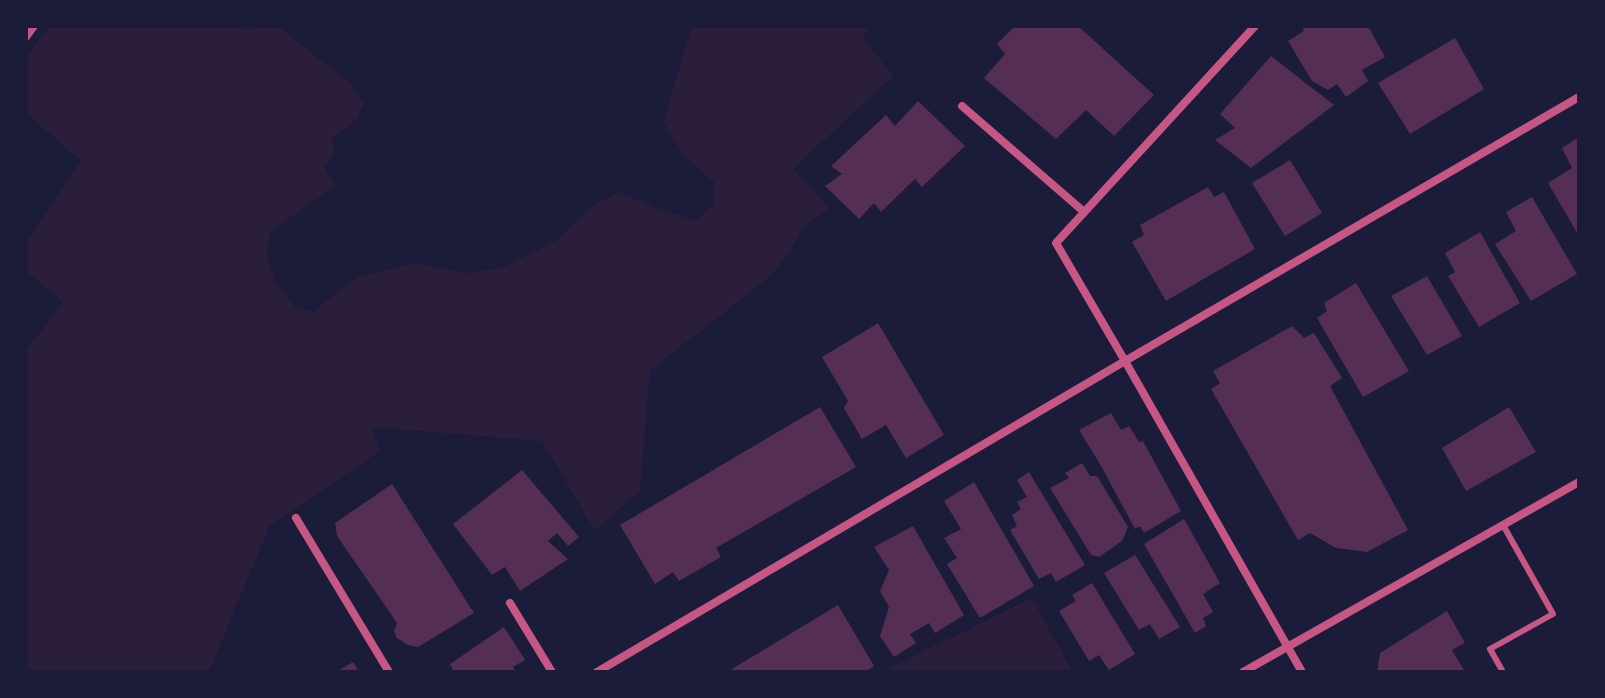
<!DOCTYPE html>
<style>
body{margin:0}
#map{position:relative;width:1605px;height:698px;overflow:hidden;background:#1b1b3a;font-family:Manrope,sans-serif}
canvas{display:block}
.frame{position:absolute;inset:0;border:28px solid #1b1b3a;pointer-events:none}
</style>
<div id="map">
<canvas width="1605" height="698"></canvas>
<div class="frame"></div>
</div>
<script>
const context = document.querySelector('canvas').getContext('2d');
context.lineJoin = 'round';
function fill(path, color) { context.fillStyle = color; context.fill(path, 'evenodd'); }
const toPath = rows => new Path2D(rows.map(r => 'M' + r).join(''));
function trace(path, color, width, dash) { context.strokeStyle = color; context.lineWidth = width; context.lineCap = dash ? 'butt' : 'round'; context.setLineDash(dash || []); context.stroke(path); }
fill(toPath([
 [50,26,241,26,246,29,278,26,349,82,364,104,355,121,332,138,334,155,324,166,335,187,270,231,267,255,276,283,296,308,314,312,332,296,360,276,415,263,465,273,500,269,555,241,593,206,618,192,667,212,695,220,713,206,714,182,685,157,663,122,692,26,868,26,864,39,893,76,793,169,830,208,802,228,788,255,769,277,650,371,640,490,595,531,542,441,372,427,380,451,269,527,209,672,26,672,26,351,63,302,26,272,26,242,81,161,26,113,26,58],
 [1032,598,1073,672,883,671]
]), '#2a1e3b');
fill(toPath([
 [1015,26,1028,28,1029,26,1078,26,1154,95,1114,136,1086,110,1056,139,984,78,1005,54,997,44],
 [1301,26,1368,26,1385,57,1362,70,1368,81,1346,97,1337,84,1328,90,1312,81,1288,41,1304,31],
 [1455,38,1484,89,1410,134,1378,83],
 [1271,56,1334,105,1251,168,1215,140,1235,128,1220,114],
 [918,101,965,146,922,187,915,179,881,212,874,203,859,219,825,186,842,174,831,166,886,115,895,126],
 [1579,137,1579,236,1548,183,1572,168,1562,148],
 [1290,160,1322,213,1285,236,1252,183],
 [1208,187,1214,197,1224,192,1255,249,1166,301,1132,242,1144,235,1140,225],
 [1532,197,1577,274,1531,301,1495,244,1516,231,1506,212],
 [1480,232,1520,303,1479,327,1448,276,1455,272,1445,253],
 [1427,276,1462,336,1427,355,1391,296],
 [1356,283,1409,371,1363,397,1317,318,1327,311,1324,303],
 [878,323,944,435,906,458,886,425,862,439,844,408,848,401,822,357],
 [1292,326,1304,338,1314,333,1342,378,1330,386,1408,530,1367,552,1336,548,1310,533,1298,540,1211,389,1220,383,1213,371],
 [820,407,856,467,716,548,721,557,679,581,673,572,655,584,620,525],
 [1509,407,1536,452,1466,491,1442,448],
 [1111,413,1121,430,1129,426,1139,442,1143,441,1181,511,1144,533,1140,526,1135,529,1100,464,1079,430],
 [1082,463,1090,476,1097,476,1128,527,1122,541,1099,557,1091,555,1050,488,1069,478,1065,473],
 [522,470,579,537,568,546,557,533,548,541,568,559,520,591,505,567,492,575,453,524],
 [1029,472,1085,565,1056,582,1051,573,1039,579,1010,530,1017,526,1012,515,1021,509,1017,502,1027,497,1017,480],
 [974,482,1034,586,980,618,947,564,957,558,944,538,961,529,944,501],
 [392,484,474,613,418,647,408,645,397,638,394,631,397,623,337,536,335,523],
 [1184,519,1220,583,1203,594,1213,612,1203,618,1206,626,1195,633,1144,544],
 [913,526,964,615,935,633,929,623,910,634,916,643,894,657,880,636,889,607,880,591,889,570,874,547],
 [1135,555,1180,627,1159,639,1150,624,1139,630,1104,573],
 [1092,583,1135,654,1109,670,1099,655,1089,661,1059,611,1076,601,1072,595],
 [838,605,874,666,865,672,727,672],
 [1447,611,1465,643,1452,650,1465,672,1377,672,1380,653],
 [504,627,525,660,513,667,516,672,454,672,450,664],
 [353,662,359,672,336,672]
]), '#542f53');
trace(toPath([
 [1503,672,1490,649,1553,614,1503,525]
]), '#c65784', 6);
trace(toPath([
 [1255,26,1056,243,1125,361,1302,672],
 [26,37,34,26],
 [962,106,1083,211],
 [296,518,389,672],
 [510,603,552,672],
 [597,672,1125,361,1579,97],
 [1243,672,1579,482]
]), '#c65784', 8);
</script>
